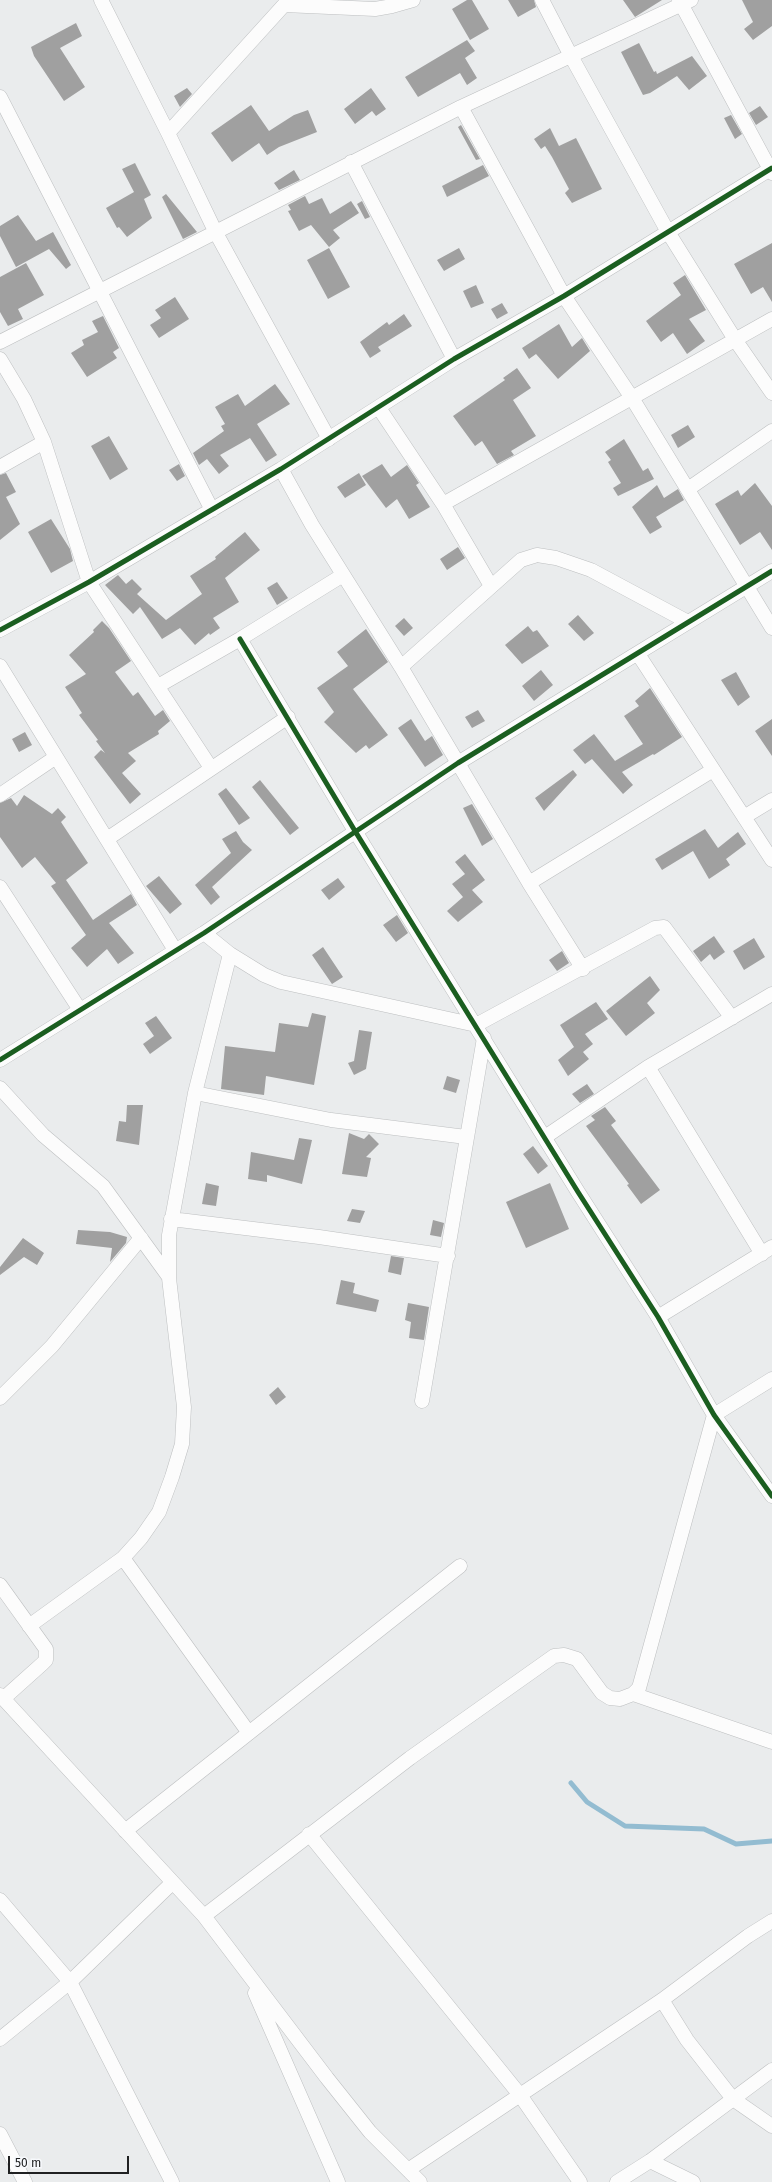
<!DOCTYPE html>
<style>
body{margin:0}
#map{position:relative;width:772px;height:2182px;overflow:hidden;background:#eaeced;font-family:"Fira Sans",sans-serif}
canvas{display:block}
.scale{position:absolute;left:8px;top:2156px;width:121px;height:18px;box-sizing:border-box;border:2px solid #202122;border-top:0;padding-left:5px;font-size:12px;line-height:14px;white-space:nowrap;color:#202122;-webkit-text-stroke:3px #f7f9fc;paint-order:stroke}
</style>
<div id="map">
<canvas width="772" height="2182"></canvas>
<div class="scale">50 m</div>
</div>
<script>
const context = document.querySelector('canvas').getContext('2d');
context.lineJoin = 'round';
const toPath = rows => new Path2D(rows.map(r => 'M' + r).join(''));
function trace(path, color, width, dash) { context.strokeStyle = color; context.lineWidth = width; context.lineCap = dash ? 'butt' : 'round'; context.setLineDash(dash || []); context.stroke(path); }
function fill(path, color) { context.fillStyle = color; context.fill(path, 'evenodd'); }
trace(toPath([
 [571,1783,587,1802,625,1826,704,1829,736,1844,772,1841]
]), '#93bcd1', 5);
fill(toPath([
 [467,0,472,0,489,29,470,40,452,9],
 [508,0,534,0,536,7,518,17],
 [623,0,662,0,635,17],
 [742,0,772,0,772,26,753,40,744,29,753,22],
 [76,23,82,36,60,48,85,87,64,101,34,56,31,47],
 [467,40,475,51,465,58,477,78,467,85,460,73,418,97,405,77],
 [639,43,654,72,656,71,657,74,692,56,707,76,689,90,677,76,650,93,643,95,621,52],
 [187,88,192,94,180,107,174,96],
 [371,88,386,109,376,116,372,111,355,124,344,109],
 [251,105,269,131,294,115,308,110,317,132,279,147,267,155,259,143,232,162,211,133],
 [760,106,768,117,756,125,749,113],
 [731,115,742,134,735,139,724,118],
 [461,125,480,159,476,160,458,127],
 [550,128,559,146,576,138,602,189,572,203,565,193,569,189,552,157,545,146,541,149,534,139],
 [135,163,151,195,144,199,152,218,127,237,119,227,117,228,106,208,134,192,122,169],
 [483,165,489,176,447,197,442,186],
 [294,170,300,180,279,190,274,183],
 [166,194,197,232,183,239,162,197],
 [305,196,309,204,322,198,330,214,351,201,359,213,333,230,340,238,329,247,311,225,299,231,288,211,291,210,288,205],
 [362,201,370,217,365,219,357,204],
 [18,215,36,241,53,232,71,265,66,269,49,249,16,267,0,236,0,226],
 [772,243,772,302,763,287,751,294,734,264],
 [329,248,350,287,328,299,307,260],
 [459,248,465,259,444,271,437,260],
 [26,263,44,295,18,309,23,319,8,326,0,312,0,277],
 [685,275,706,310,689,319,705,341,687,354,673,333,661,342,646,321,681,295,673,283],
 [476,285,484,303,471,308,463,291],
 [175,297,189,319,159,338,150,325,161,318,155,310],
 [502,303,508,313,497,319,491,309],
 [404,314,412,326,378,347,381,351,370,358,360,342,387,322,389,325],
 [103,316,119,348,113,352,117,358,87,377,71,353,84,345,82,340,98,332,92,321],
 [559,324,572,347,582,338,590,351,558,379,536,354,529,359,522,348],
 [517,368,531,388,513,400,536,436,511,451,514,455,497,464,482,441,475,446,453,416,505,380,503,378],
 [275,384,290,404,257,424,277,455,266,462,250,438,220,455,229,466,219,474,207,459,199,465,193,453,224,431,221,426,225,424,215,407,238,394,245,406],
 [688,425,695,437,678,448,671,435],
 [109,436,128,469,110,480,91,446],
 [624,439,643,471,648,468,654,479,618,496,613,488,621,483,608,462,611,460,605,452],
 [179,464,185,476,177,481,169,470],
 [382,464,391,477,407,465,419,483,416,485,430,507,409,519,397,499,386,508,362,476],
 [6,473,16,492,6,497,20,524,0,540,0,475],
 [359,473,366,485,345,498,337,487],
 [755,483,772,506,772,550,760,532,740,545,715,504,738,490,741,496],
 [657,485,664,498,678,489,684,500,656,517,662,527,650,534,632,507],
 [51,519,70,549,73,561,51,573,28,532],
 [245,532,260,550,225,578,239,602,213,618,220,628,210,635,209,633,195,645,180,628,162,639,140,607,133,614,105,585,118,575,126,584,132,579,142,589,137,594,166,620,202,594,190,576,216,559,215,557],
 [458,547,465,558,447,570,440,559],
 [277,582,288,598,277,605,267,588],
 [578,615,594,633,584,641,568,624],
 [404,618,413,628,404,636,395,626],
 [102,621,109,628,131,661,115,672,133,696,138,692,155,716,163,710,170,721,158,731,159,734,128,753,136,761,122,773,141,794,130,804,94,757,101,750,105,753,96,741,98,740,79,715,82,713,65,687,86,674,69,655,94,632,93,630],
 [528,626,533,632,537,630,549,646,522,664,505,645],
 [366,629,388,662,353,689,388,735,369,749,366,745,356,753,324,722,334,712,317,688,348,666,337,652],
 [541,670,553,685,534,701,522,686],
 [736,672,750,697,738,706,721,680],
 [650,688,682,737,654,755,653,754,622,772,633,785,623,794,592,759,585,764,573,750,594,734,615,761,643,744,624,716,639,706,635,701],
 [478,710,485,721,472,728,465,717],
 [411,719,425,741,432,736,443,755,425,767,398,728],
 [772,719,772,756,755,731],
 [25,732,32,745,19,752,12,739],
 [573,770,577,775,544,811,535,798],
 [260,780,299,828,290,835,252,787],
 [226,788,250,818,239,825,218,794],
 [24,795,52,814,58,808,66,817,61,822,88,863,66,880,93,920,131,894,137,905,109,923,134,953,118,964,107,949,87,967,71,948,86,935,51,886,56,883,35,857,22,868,0,837,0,803,11,798,17,806],
 [472,804,493,839,482,846,463,808],
 [705,829,718,848,738,832,746,844,726,859,730,865,709,879,693,851,662,870,655,859],
 [236,831,243,842,252,850,212,887,220,897,211,905,195,885,231,853,222,839],
 [465,854,485,880,472,890,483,902,458,922,447,911,463,897,452,884,465,874,455,862],
 [159,876,182,904,170,914,146,886],
 [338,878,345,887,329,900,321,890],
 [397,915,408,933,396,942,383,925],
 [714,936,725,952,714,960,710,954,701,962,693,951],
 [754,938,765,957,744,970,733,951],
 [323,947,343,977,332,984,312,955],
 [562,951,569,963,557,971,549,960],
 [650,976,660,990,647,1003,655,1013,626,1036,606,1011],
 [596,1002,608,1019,585,1034,593,1044,583,1052,589,1059,568,1076,558,1060,574,1047,560,1025],
 [312,1013,326,1016,314,1085,266,1076,264,1095,221,1089,225,1046,275,1052,279,1023,308,1027],
 [156,1016,172,1038,150,1054,143,1044,154,1036,145,1023],
 [359,1030,372,1032,366,1069,354,1075,348,1063,354,1061],
 [447,1076,460,1080,456,1093,443,1089],
 [587,1084,594,1094,580,1103,572,1094],
 [127,1105,143,1105,139,1145,116,1141,119,1121,126,1122],
 [605,1107,616,1121,611,1125,660,1190,641,1204,627,1185,629,1184,586,1126,595,1120,591,1116],
 [349,1133,364,1139,369,1134,379,1144,366,1157,371,1158,367,1177,342,1174],
 [299,1138,312,1140,302,1184,267,1175,267,1182,248,1179,251,1152,294,1160],
 [533,1146,548,1166,538,1174,523,1154],
 [206,1183,219,1186,216,1206,202,1204],
 [550,1183,569,1229,526,1248,506,1202],
 [352,1209,365,1211,360,1223,347,1221],
 [433,1220,444,1223,441,1237,430,1235],
 [78,1230,110,1232,127,1237,126,1243,110,1262,112,1248,76,1244],
 [23,1238,44,1253,37,1265,24,1257,0,1275,0,1267],
 [391,1256,404,1258,401,1275,388,1272],
 [341,1280,355,1283,353,1293,379,1300,376,1312,336,1304],
 [408,1303,429,1307,424,1340,409,1338,411,1322,405,1320],
 [278,1387,286,1397,276,1405,269,1395]
]), '#a0a0a0');
const minor = toPath([
 [101,0,168,133,216,233,329,439],
 [542,0,571,56,668,232,736,341,772,393],
 [679,0,772,173],
 [284,5,375,9,392,6,413,0],
 [0,97,212,510],
 [461,107,564,296,632,398,772,628],
 [168,133,284,5],
 [351,162,454,359],
 [0,342,461,107,691,0],
 [0,359,24,399,44,442,89,582,211,768],
 [379,408,443,504,491,586],
 [0,467,44,442],
 [281,469,312,525,401,667,529,883,583,969],
 [688,489,772,431],
 [443,504,772,319],
 [0,630,89,582,281,469,454,359,564,296,772,168],
 [240,639,355,831,578,1192,658,1317,714,1415,772,1496],
 [638,654,772,860],
 [0,666,175,950],
 [401,667,521,560,537,555,556,558,591,570,688,622],
 [158,686,240,639,343,575],
 [0,795,56,757],
 [744,817,772,800],
 [107,839,288,717],
 [529,883,713,770],
 [0,887,80,1010],
 [204,933,230,954,264,975,281,982,476,1025,655,928,664,927,732,1018],
 [0,1060,204,933,458,763,772,571],
 [648,1067,762,1254],
 [0,1088,43,1135,103,1186,169,1277],
 [195,1093,331,1120,466,1137],
 [545,1137,648,1067,772,994],
 [171,1219,319,1237,448,1256],
 [658,1317,772,1247],
 [0,1398,52,1346,141,1238],
 [422,1401,484,1038],
 [123,1558,249,1733],
 [0,1585,46,1649,46,1660,42,1664,3,1699],
 [29,1626,123,1558,141,1538,159,1512,172,1477,182,1444,184,1407,169,1278,169,1235,195,1093,230,954],
 [633,1694,772,1742],
 [0,1695,204,1916,327,2078,370,2132,420,2182],
 [125,1831,460,1566],
 [309,1834,520,2095,580,2182],
 [0,1900,70,1982,172,2182],
 [204,1916,410,1758,554,1656,564,1655,577,1659,602,1693,610,1698,620,1699,633,1694,639,1688,714,1415,772,1379],
 [255,1993,338,2182],
 [662,2000,687,2040,733,2099,772,2126],
 [0,2039,70,1982,172,1883],
 [0,2134,25,2182],
 [650,2161,693,2182],
 [408,2170,662,2000,748,1936,772,1921],
 [617,2182,650,2161,772,2070]
]);
trace(minor, '#bdbfc0', 15);
trace(minor, '#fcfcfc', 14);
trace(toPath([
 [0,630,89,582,281,469,454,359,564,296,772,168],
 [240,639,355,831,578,1192,658,1317,714,1415,772,1496],
 [0,1060,204,933,458,763,772,571]
]), '#1b5e20', 5);
</script>
